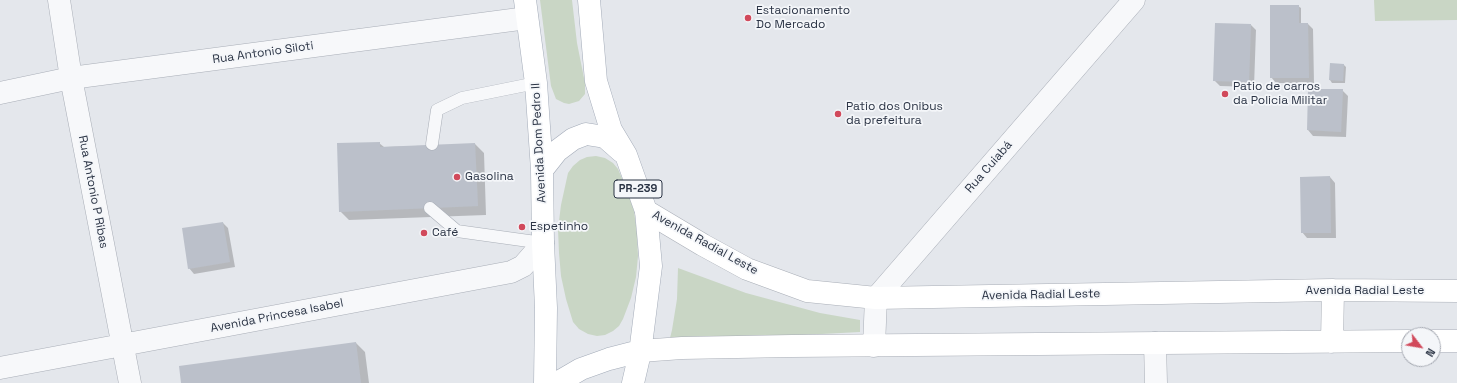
<!DOCTYPE html>
<meta charset="utf-8">
<style>
body{margin:0}
#map{position:relative;width:1457px;height:383px;overflow:hidden;background:#e4e7ec;font-family:"Space Grotesk",sans-serif}
canvas{display:block}
.north{position:absolute;left:1401px;top:327px;width:40px;height:40px;box-sizing:border-box;background:#f4f6f9;border:1px solid #a4a8b1;border-radius:50%;rotate:121deg;font-size:11px;font-weight:700;line-height:16px;text-align:center;color:#2b3445}
.north::after{content:'';display:block;margin:auto;width:14px;height:18px;background:#d1495b;clip-path:polygon(50% 0,100% 100%,50% 72%,0 100%)}
</style>
<div id="map">
<canvas width="1457" height="383"></canvas>
<div class="north">N</div>
</div>
<script>
const context = document.querySelector('canvas').getContext('2d');
context.lineJoin = 'round';
function fill(path, color) { context.fillStyle = color; context.fill(path, 'evenodd'); }
const toPath = rows => new Path2D(rows.map(r => 'M' + r).join(''));
function trace(path, color, width, dash) { context.strokeStyle = color; context.lineWidth = width; context.lineCap = dash ? 'butt' : 'round'; context.setLineDash(dash || []); context.stroke(path); }
function drawText(font, color, halo, rows, align = 'center') {
  context.font = font + ' "Space Grotesk",sans-serif'; context.lineWidth = 3.5; context.setLineDash([]); context.textBaseline = 'middle'; context.strokeStyle = halo; context.fillStyle = color; for (const [text, x, y, turn = 0] of rows) {
    context.save(); context.translate(x, y); context.rotate((+turn || 0) * Math.PI / 180); context.textAlign = isNaN(turn) ? turn : align; if (halo) context.strokeText(text, 0, 0); context.fillText(text, 0, 0); context.restore();
  }
}
fill(toPath([
 [540,0,572,0,577,43,585,83,585,94,579,101,569,104,564,103,556,99,551,86],
 [1374,0,1457,0,1457,20,1375,21],
 [596,156,605,158,613,163,618,169,627,190,634,211,637,233,638,256,636,277,631,298,623,319,619,326,613,331,605,335,597,336,588,334,579,329,573,322,566,299,561,276,559,253,558,229,561,205,568,173,573,166,580,160,587,157],
 [678,268,746,293,820,313,860,320,860,332,669,342,672,330,677,299]
]), '#c9d6c5');
fill(toPath([
 [1298,6,1301,8,1301,24,1308,24,1313,29,1314,83,1276,83,1271,77],
 [1251,25,1256,30,1254,87,1220,86,1214,80],
 [1343,64,1346,67,1345,83,1332,83,1330,80],
 [1309,90,1342,90,1348,96,1346,137,1313,136,1308,130],
 [379,143,384,147,475,144,484,153,486,215,349,220,340,211],
 [1330,177,1335,183,1336,238,1307,238,1302,232],
 [223,223,228,228,235,267,194,274,189,268],
 [356,343,365,352,369,383,182,383]
]), '#0003');
fill(toPath([
 [1270,5,1299,5,1299,23,1308,23,1309,78,1270,78],
 [1215,23,1251,24,1249,82,1213,81],
 [1330,63,1344,64,1343,81,1329,80],
 [1308,89,1343,89,1341,132,1307,130],
 [380,142,380,147,475,143,478,206,339,212,337,143],
 [1330,176,1331,233,1301,233,1300,177],
 [223,222,230,262,188,269,182,228],
 [356,342,361,383,181,383,179,366]
]), '#bbc0ca');
const lane = toPath([
 [432,144,437,110,462,98,536,83],
 [430,208,457,231,543,243]
]);
const street = toPath([
 [59,0,71,78,130,383],
 [0,93,71,78,527,18],
 [1155,343,1156,383],
 [874,346,876,298,1134,0],
 [0,368,511,272,523,266,543,243]
]);
const secondary = toPath([
 [646,211,703,245,747,269,807,291,876,298,1333,290,1457,291],
 [1433,341,1457,341],
 [1332,342,1333,290],
 [640,351,682,348,792,346,1409,341]
]);
const primary = toPath([
 [525,0,536,83,542,170,543,243,546,308,545,383],
 [589,0,596,81,611,130,626,155,646,211,651,266,640,353,633,383],
 [542,170,557,151,573,139,586,134,605,137,622,152],
 [557,383,581,369,609,359,640,351]
]);
trace(lane, '#a9aeb7', 13);
trace(street, '#a9aeb7', 23);
trace(secondary, '#a9aeb7', 23);
trace(primary, '#a3abb8', 23);
trace(lane, '#f7f8fa', 12);
trace(street, '#f7f8fa', 22);
trace(secondary, '#fff', 22);
trace(primary, '#fff', 22);
for (const [x, y, r, color] of [
 [748,18,4,"#d1495b"],
 [1225,94,4,"#d1495b"],
 [838,114,4,"#d1495b"],
 [457,177,4,"#d1495b"],
 [522,227,4,"#d1495b"],
 [424,233,4,"#d1495b"]
]) { const dot = new Path2D(); dot.arc(x, y, r, 0, 2 * Math.PI); context.fillStyle = color; context.fill(dot); trace(dot, '#f4f6f9', 1.5); }
for (const [x, y, w] of [
 [638,189,48]
]) { const box = new Path2D(); box.roundRect(x - w / 2, y - 9, w, 18, 3); context.fillStyle = '#f4f6f9'; context.fill(box); trace(box, '#2b3445', 1); }
drawText('bold 11px', '#2b3445', null, [
 ["PR-239",638,189]
]);
drawText('12px', '#2b3445', '#f4f6f9', [
 ["Estacionamento",756,11],
 ["Do Mercado",756,25],
 ["Patio de carros",1233,87],
 ["da Policia Militar",1233,101],
 ["Patio dos Onibus",846,107],
 ["da prefeitura",846,121],
 ["Gasolina",465,177],
 ["Espetinho",530,227],
 ["Café",432,233]
], 'left');
drawText('12px', '#2b3445', '#f4f6f9', [
 ["Rua Antonio Siloti",263,53,-8],
 ["Avenida Dom Pedro II",539,143,-93],
 ["Rua Cuiabá",989,167,-49],
 ["Rua Antonio P Ribas",93,192,79],
 ["Avenida Radial Leste",705,243,29],
 ["Avenida Radial Leste",1365,291],
 ["Avenida Radial Leste",1041,295,-1],
 ["Avenida Princesa Isabel",277,316,-11]
]);
</script>
